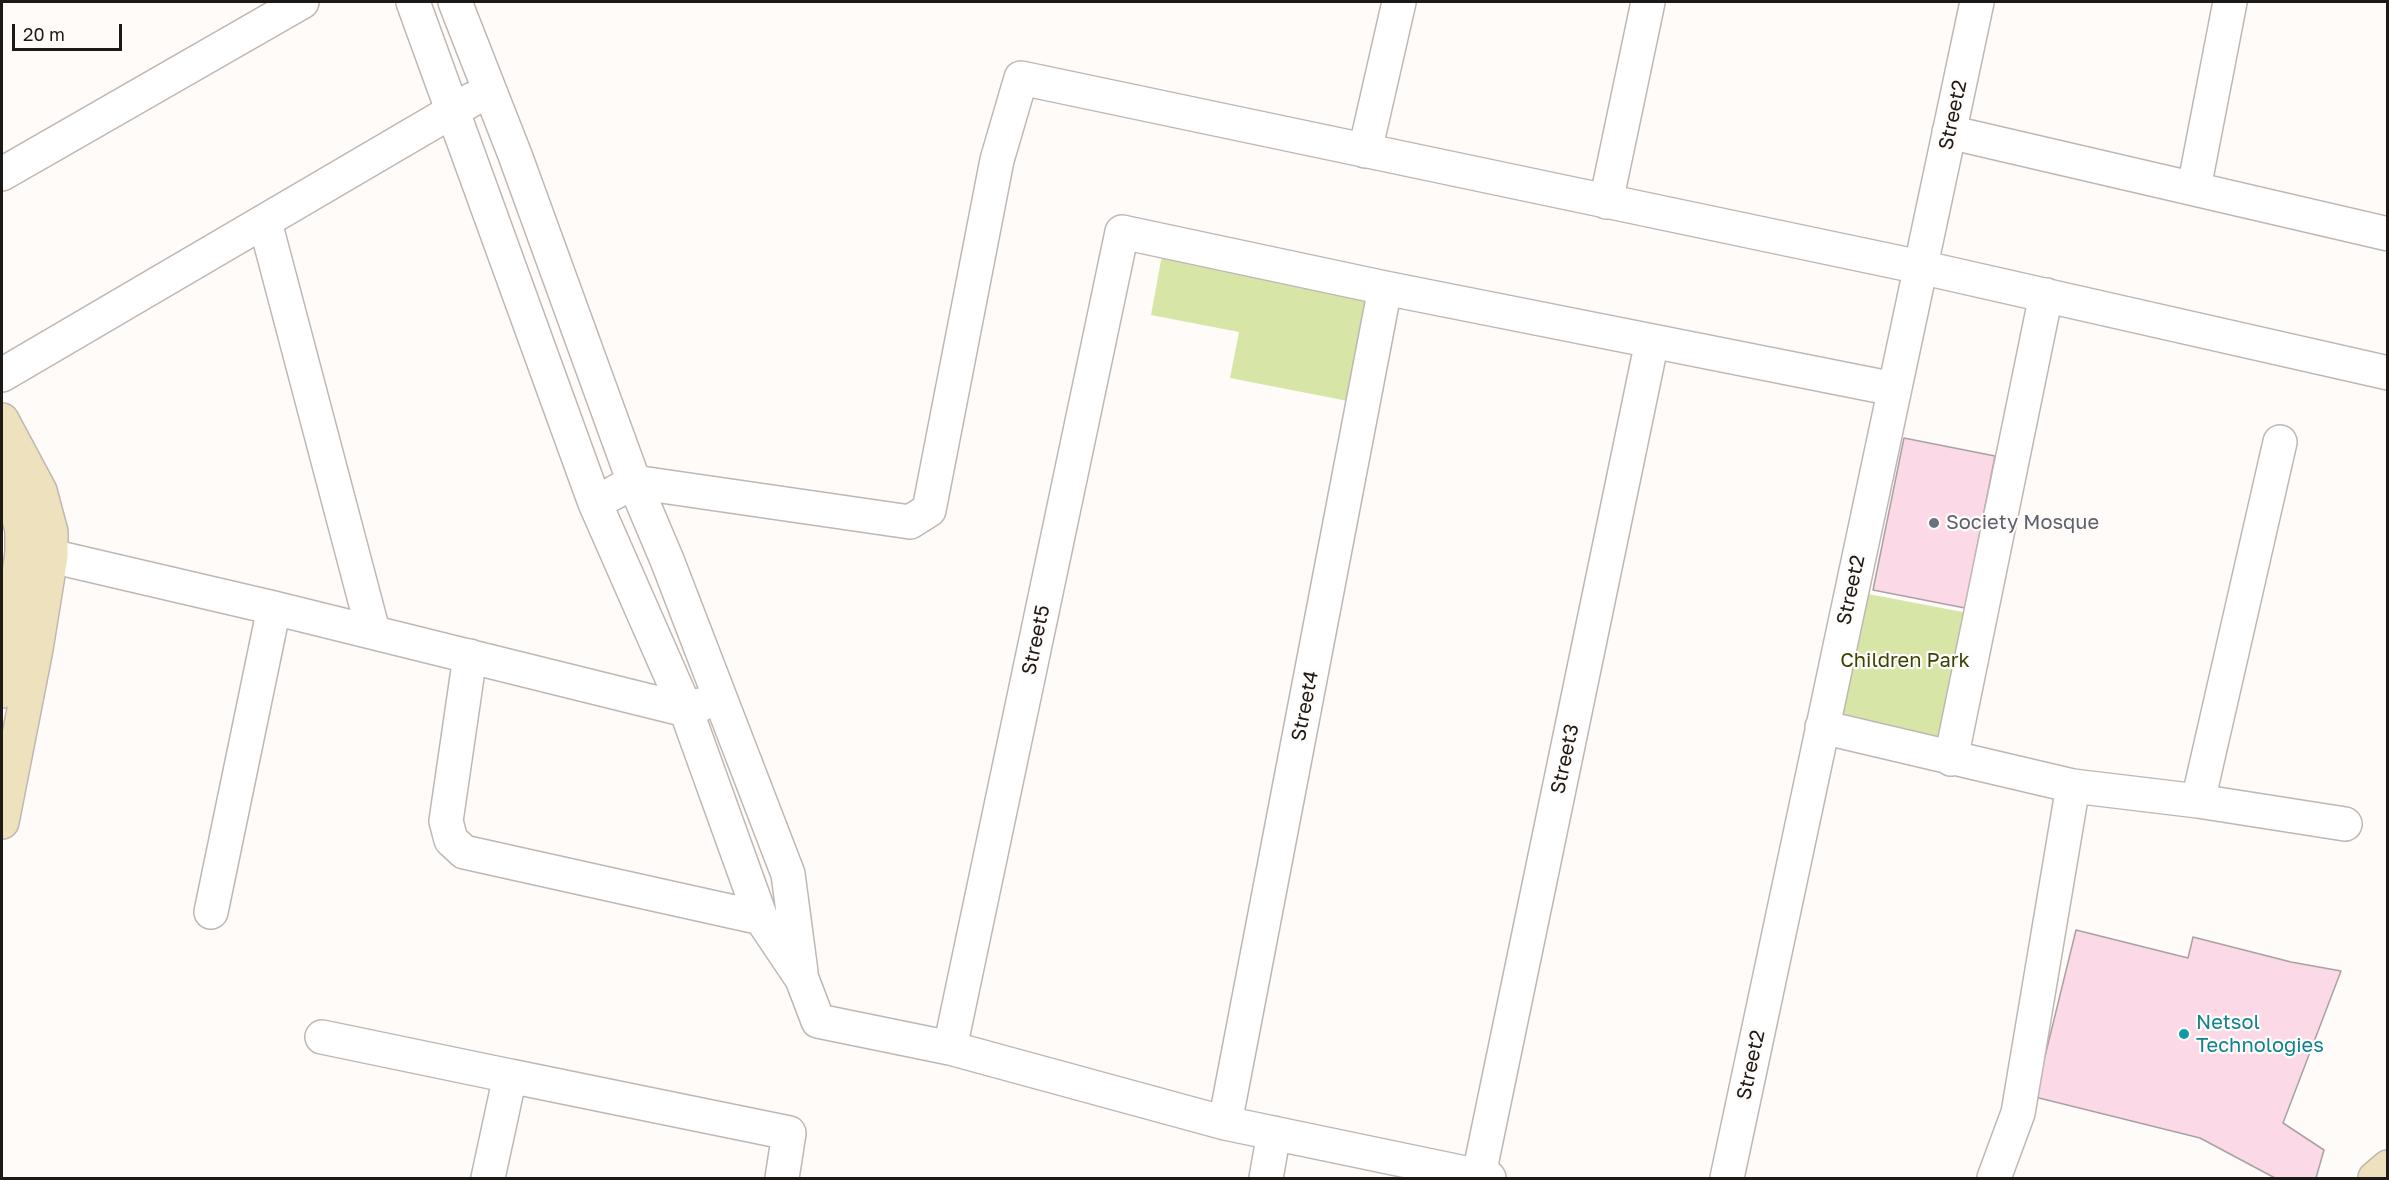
<!DOCTYPE html>
<style>
body{margin:0}
#map{position:relative;width:2389px;height:1180px;overflow:hidden;background:#fefbf9;font-family:"Golos Text",sans-serif}
canvas{display:block}
.frame{position:absolute;inset:0;border:3px solid #1c1917;pointer-events:none}
.scale{position:absolute;left:12px;top:24px;width:110px;height:27px;box-sizing:border-box;border:3px solid #1c1917;border-top:0;padding-left:8px;font-size:18px;line-height:21px;white-space:nowrap;color:#1c1917;-webkit-text-stroke:4px #fefbf9;paint-order:stroke}
</style>
<div id="map">
<canvas width="2389" height="1180"></canvas>
<div class="frame"></div>
<div class="scale">20 m</div>
</div>
<script>
const context = document.querySelector('canvas').getContext('2d');
context.lineJoin = 'round';
function fill(path, color) { context.fillStyle = color; context.fill(path, 'evenodd'); }
const toPath = rows => new Path2D(rows.map(r => 'M' + r).join(''));
function trace(path, color, width, dash) { context.strokeStyle = color; context.lineWidth = width; context.lineCap = dash ? 'butt' : 'round'; context.setLineDash(dash || []); context.stroke(path); }
function drawText(font, color, halo, rows, align = 'center') {
  context.font = font + ' "Golos Text",sans-serif'; context.lineWidth = 4.5; context.setLineDash([]); context.textBaseline = 'middle'; context.strokeStyle = halo; context.fillStyle = color; for (const [text, x, y, turn = 0] of rows) {
    context.save(); context.translate(x, y); context.rotate((+turn || 0) * Math.PI / 180); context.textAlign = isNaN(turn) ? turn : align; if (halo) context.strokeText(text, 0, 0); context.fillText(text, 0, 0); context.restore();
  }
}
fill(toPath([
 [1162,255,1373,296,1353,402,1230,378,1239,332,1151,315],
 [1858,592,1973,614,1947,739,1838,713]
]), '#d7e6a6');
const building = toPath([
 [1904,438,1995,456,1965,608,1873,590,1904,438],
 [2076,930,2188,958,2193,937,2291,962,2341,971,2283,1123,2324,1150,2316,1178,2275,1178,2200,1138,2035,1097,2076,930]
]);
fill(building, '#fbd9e6');
trace(building, '#a9a1a4', 1.5);
const street = toPath([
 [413,2,595,503,686,710,761,918,802,979,818,1021,950,1048,1225,1123,1489,1178],
 [455,2,515,155,634,482,667,560,788,874,801,972],
 [1949,132,2388,234],
 [1365,151,1399,2],
 [2,174,302,2],
 [2194,188,2230,2],
 [1606,202,1648,2],
 [265,222,373,631],
 [2,375,473,99],
 [595,503,634,482,910,522,929,510,997,160,1021,78,1920,267,2388,373],
 [24,553,51,556,274,608,686,710,700,705],
 [470,656,446,821,451,840,464,852,761,918],
 [1822,727,2073,786,2198,801,2345,824],
 [1951,759,2046,295],
 [2198,801,2280,442],
 [211,912,274,608],
 [322,1037,510,1076,488,1178],
 [950,1048,1122,232,1385,288,1894,389],
 [510,1076,789,1133,782,1178],
 [1225,1123,1385,288],
 [1482,1177,1482,1160,1652,341],
 [1266,1178,1274,1133],
 [1727,1178,1977,2],
 [1994,1178,2018,1113,2073,786]
]);
const secondary = toPath([
 [2,420,40,491,51,532,51,556,36,649,2,822],
 [2,473,10,487,22,530,22,553,2,691],
 [2375,1178,2388,1167]
]);
trace(street, '#bfb7b2', 36);
trace(secondary, '#bfb7b2', 36);
trace(street, '#fff', 33);
trace(secondary, '#eee1bd', 33);
for (const [x, y, r, color] of [
 [1934,523,6,"#6b7280"],
 [2184,1034,6,"#0f9aa8"]
]) { const dot = new Path2D(); dot.arc(x, y, r, 0, 2 * Math.PI); context.fillStyle = color; context.fill(dot); trace(dot, '#fefbf9', 2); }
drawText('20px', '#1c1917', '#fefbf9', [
 ["Street2",1953,115,-78],
 ["Street2",1851,590,-78],
 ["Street5",1036,640,-78],
 ["Street4",1305,706,-79],
 ["Street3",1565,759,-78],
 ["Street2",1751,1065,-78]
]);
drawText('20px', '#5b616d', '#fefbf9', [
 ["Society Mosque",1946,523]
], 'left');
drawText('20px', '#394305', '#fefbf9', [
 ["Children Park",1905,661]
]);
drawText('20px', '#0d838f', '#fefbf9', [
 ["Netsol",2196,1023],
 ["Technologies",2196,1046]
], 'left');
</script>
